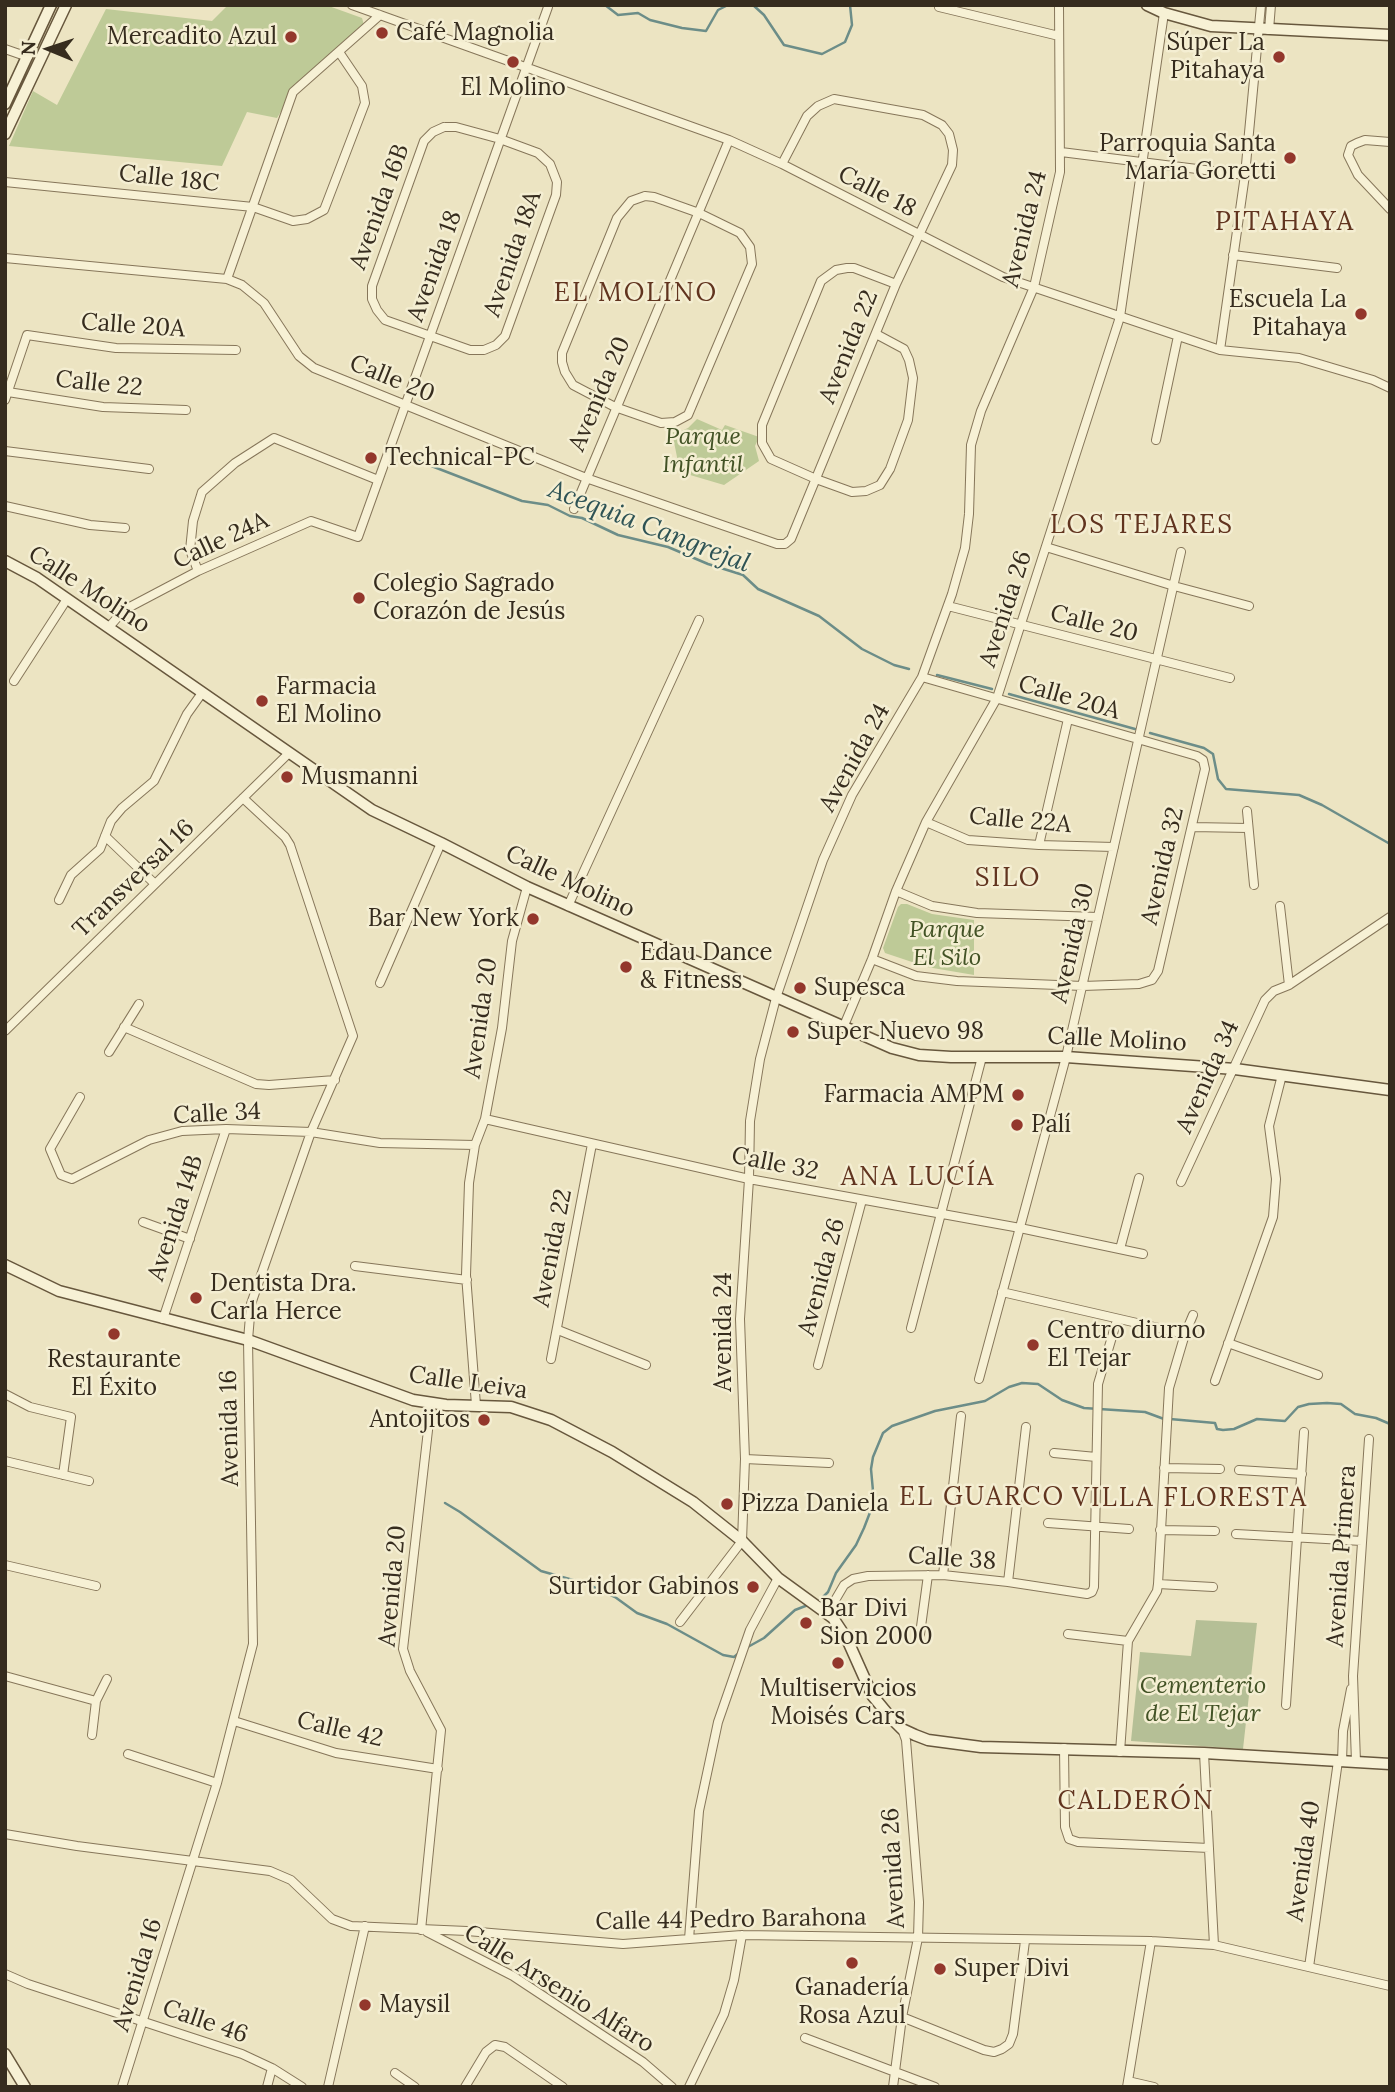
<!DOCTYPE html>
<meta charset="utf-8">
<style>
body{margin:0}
#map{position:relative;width:1395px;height:2092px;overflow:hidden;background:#ece4c2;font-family:Lora,serif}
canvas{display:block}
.frame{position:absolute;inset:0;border:7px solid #362c1e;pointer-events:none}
.north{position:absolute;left:14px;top:14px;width:70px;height:70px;-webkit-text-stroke:5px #f4eed2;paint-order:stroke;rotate:272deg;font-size:19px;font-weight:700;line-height:28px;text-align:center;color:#362c1e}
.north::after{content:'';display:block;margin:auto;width:24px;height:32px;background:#362c1e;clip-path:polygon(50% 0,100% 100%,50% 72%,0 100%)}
</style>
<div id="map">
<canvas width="1395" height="2092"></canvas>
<div class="frame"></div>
<div class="north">N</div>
</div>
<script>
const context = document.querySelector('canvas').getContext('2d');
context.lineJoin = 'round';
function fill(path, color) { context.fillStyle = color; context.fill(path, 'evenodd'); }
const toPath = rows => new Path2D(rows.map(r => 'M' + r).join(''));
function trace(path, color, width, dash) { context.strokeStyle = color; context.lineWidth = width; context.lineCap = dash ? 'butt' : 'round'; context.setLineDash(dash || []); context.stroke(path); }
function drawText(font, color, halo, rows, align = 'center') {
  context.font = font + ' Lora,serif'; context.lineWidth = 5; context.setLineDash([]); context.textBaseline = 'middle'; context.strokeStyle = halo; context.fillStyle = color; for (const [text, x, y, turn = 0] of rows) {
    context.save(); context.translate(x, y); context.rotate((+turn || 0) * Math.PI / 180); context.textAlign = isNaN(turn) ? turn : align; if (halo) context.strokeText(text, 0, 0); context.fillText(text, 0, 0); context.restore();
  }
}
fill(toPath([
 [228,5,326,5,362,18,364,25,293,92,277,118,247,112,222,166,9,146,33,91,57,105,106,9,212,21],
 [697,419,722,430,725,425,759,437,755,446,759,461,724,485,680,472,672,432,677,433,688,428],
 [901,904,907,904,932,914,974,920,974,975,927,967,885,953,883,948,898,907]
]), '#beca97');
fill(toPath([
 [1196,1620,1257,1623,1243,1749,1131,1741,1140,1652,1191,1656]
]), '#b5bf96');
trace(toPath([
 [605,5,618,15,638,13,650,20,682,28,706,31,718,10,728,5],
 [753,5,764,15,784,45,822,54,845,42,852,25,850,5],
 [403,455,522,501,548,505,570,516,582,518,618,535,668,547,708,564,743,575,758,589,819,616,862,649,894,665,909,669],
 [937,675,992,689],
 [1009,694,1135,729],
 [1150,733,1204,748,1213,754,1218,779,1226,789,1299,795,1322,805,1390,844],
 [1170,1419,1215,1423,1217,1429,1223,1430,1234,1429,1257,1419,1285,1421,1298,1407,1309,1404,1327,1403,1341,1404,1355,1414,1376,1418,1390,1424],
 [445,1503,460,1512,541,1571,587,1584,615,1597,637,1613,667,1624,723,1655,734,1657,740,1652],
 [818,1602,828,1592,836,1573,856,1545,864,1528,874,1502,871,1469,873,1457,883,1433,892,1426,935,1411,985,1401,1009,1387,1022,1383,1038,1384,1062,1400,1084,1408,1145,1412,1164,1419],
 [746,1648,764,1638,795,1610,808,1605]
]), '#6c8d88', 2.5);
const street = toPath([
 [352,5,729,140,782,164,1003,277,1220,350,1299,358,1373,380,1390,388],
 [939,7,1059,36],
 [1269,30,1271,5],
 [5,49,28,57],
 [444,127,456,127,500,139,538,153,550,164,557,182,556,195,505,336,496,345,484,350,470,350,385,320,377,310,372,299,372,286,424,141,433,132,444,127],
 [1390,142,1365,140,1357,143,1351,146,1348,155,1358,175,1390,209],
 [1061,152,1245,175],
 [5,182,253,207,293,221,307,219,324,210,365,103,362,86,339,52],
 [645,196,654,197,699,213,740,233,750,247,752,264,688,415,675,422,661,423,615,407,573,385,565,372,562,362,562,353,617,218,631,201,645,196],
 [1233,255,1337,268],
 [5,258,227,279,242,285,264,303,299,356,314,368,586,478,777,544,785,544,791,539,896,284,952,165,953,150,949,134,942,125,923,115,834,99,818,106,807,116,782,164],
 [227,279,293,92,380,15],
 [876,334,904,349,909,360,913,378,908,420,890,469,880,485,866,491,852,492,816,479,771,459,762,443,762,425,821,281,836,270,847,268,854,268,896,284],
 [1220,350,1245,175,1261,5],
 [8,392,103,407,186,410],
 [5,400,27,335,116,348,236,350],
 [1156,440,1178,336],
 [5,451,149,469],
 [5,506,90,525,125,528],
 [574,509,729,140],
 [1046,547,1174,586,1249,606],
 [198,571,190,550,193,521,202,492,235,463,274,438,378,480],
 [948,606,1230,678],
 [109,627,124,610,198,571,311,521,358,537,548,7],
 [14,681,67,599],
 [1247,811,1254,885],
 [926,822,968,840,1039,845,1114,847],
 [1192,827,1248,828],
 [105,836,155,884],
 [1039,845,1068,719],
 [896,891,932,906,977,913,1098,917],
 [59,900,71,875,100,849,111,821,122,808,154,781,187,714,202,693],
 [568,906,699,620],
 [1280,906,1289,985],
 [872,959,916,976,957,981,1083,986,1139,984,1152,980,1158,971,1205,769,1203,760,1197,756,922,677],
 [380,983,441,843],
 [124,1027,256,1084,269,1085,335,1080],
 [843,1028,872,959,896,891,926,822,997,698,1120,317,1164,13],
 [5,1031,288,754],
 [109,1052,139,1004],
 [80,1097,50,1149,61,1175,72,1179,149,1140,182,1131,226,1129,311,1132,380,1143,475,1145],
 [485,1119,749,1179,1020,1228,1143,1254],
 [1181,1182,1265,1000,1274,991,1289,985,1390,917],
 [143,1222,190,1239],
 [1120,1249,1139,1178],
 [355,1266,467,1280],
 [1002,1292,1185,1334],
 [163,1319,226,1129],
 [911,1328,982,1057],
 [558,1330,646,1365],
 [1228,1343,1318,1375],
 [551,1359,592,1144],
 [818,1365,862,1200],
 [979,1379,1066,1057,1181,552],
 [1215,1381,1273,1217,1276,1179,1269,1126,1282,1075],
 [5,1394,30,1407,71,1417,63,1475],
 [476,1405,466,1275,469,1183,475,1145,485,1119,502,1028,512,941,527,887],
 [1054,1453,1096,1457],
 [745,1459,829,1463],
 [5,1461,89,1481],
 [1164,1468,1220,1469],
 [1239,1470,1302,1474],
 [1048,1523,1129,1529],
 [1160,1530,1215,1531],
 [1236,1534,1362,1541],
 [5,1565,96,1586],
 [943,1575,961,1416],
 [1008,1582,1026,1427],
 [1158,1584,1213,1587],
 [827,1614,844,1585,853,1579,868,1576,943,1575,1008,1582,1087,1594,1092,1592,1094,1587,1098,1384,1117,1320],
 [680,1622,742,1541,745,1459,740,1319,749,1179,750,1121,760,1059,776,998,823,860,852,795,922,677,952,594,965,548,969,514,971,445,981,411,1034,287,1060,172,1059,5],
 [920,1634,928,1575],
 [1068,1634,1128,1641],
 [5,1676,96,1701],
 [1286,1705,1304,1432],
 [234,1721,336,1753,438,1769],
 [92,1735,96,1701,107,1679],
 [1064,1748,1065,1827,1069,1839,1078,1842,1209,1848],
 [1120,1752,1128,1641,1157,1591,1158,1584,1169,1388,1185,1334,1193,1315],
 [1204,1753,1214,1945],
 [128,1754,217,1783],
 [1342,1762,1343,1731,1351,1689],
 [1356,1762,1353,1676,1369,1439],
 [5,1834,77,1846,270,1871,291,1880,332,1919,351,1926,467,1931,623,1944,742,1935,1151,1941,1214,1945,1390,1986],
 [421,1930,441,1730,410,1671,403,1649,431,1404],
 [427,1932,513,1976,643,2062,672,2087],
 [689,1939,699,1811,718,1722,750,1630,778,1578],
 [1309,1967,1338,1761],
 [5,1974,28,1984,242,2054,272,2068,302,2087],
 [902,2017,984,2050,994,2052,1002,2049,1009,2044,1013,2034,1025,1941],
 [805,2038,935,2087],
 [395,2073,415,2087],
 [1128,2081,1154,2087],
 [122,2087,217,1783,253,1644,248,1340,251,1304,311,1132,353,1036,290,845,285,837,243,798],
 [267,2087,272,2068],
 [328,2087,365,1926],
 [465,2087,486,2052,495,2045,505,2047,563,2087],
 [689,2087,724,2014,734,1980,742,1935],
 [893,2087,902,2017,918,1938,919,1902,906,1740,902,1729],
 [1127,2087,1151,1941]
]);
const secondary = toPath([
 [1147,5,1164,13,1211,26,1390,35],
 [5,104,51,5],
 [5,134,66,5],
 [5,561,37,578,372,810,441,843,527,887,892,1048,919,1055,951,1057,1066,1057,1235,1069,1390,1090],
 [5,1265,59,1291,248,1340,413,1400,446,1405,511,1407,551,1420,612,1452,693,1502,742,1541,778,1578,833,1618,847,1639,872,1695,891,1718,902,1729,915,1735,928,1740,981,1747,1204,1753,1390,1764],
 [5,2054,25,2087]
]);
trace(street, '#86765a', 10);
trace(secondary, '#67573d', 13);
trace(street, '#f7f1d5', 8);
trace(secondary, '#f7f1d5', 10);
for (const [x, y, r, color] of [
 [382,33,7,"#93372c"],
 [291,37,7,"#93372c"],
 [1279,57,7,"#93372c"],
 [513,62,7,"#93372c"],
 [1290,158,7,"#93372c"],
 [1361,314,7,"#93372c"],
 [371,458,7,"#93372c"],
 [359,598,7,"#93372c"],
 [262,701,7,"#93372c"],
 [287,777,7,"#93372c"],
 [533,919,7,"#93372c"],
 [626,967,7,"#93372c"],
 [800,988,7,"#93372c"],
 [793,1032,7,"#93372c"],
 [1018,1095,7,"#93372c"],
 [1017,1125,7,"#93372c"],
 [196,1298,7,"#93372c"],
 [114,1334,7,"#93372c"],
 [1033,1345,7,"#93372c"],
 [484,1420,7,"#93372c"],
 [727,1504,7,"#93372c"],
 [753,1587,7,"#93372c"],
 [806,1623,7,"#93372c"],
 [838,1663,7,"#93372c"],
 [852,1963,7,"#93372c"],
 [940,1969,7,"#93372c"],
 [365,2005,7,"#93372c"]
]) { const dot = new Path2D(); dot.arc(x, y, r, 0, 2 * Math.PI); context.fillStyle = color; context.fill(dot); trace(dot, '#f4eed2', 2.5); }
drawText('24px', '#362c1e', '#f4eed2', [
 ["Café Magnolia",396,33],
 ["Mercadito Azul",277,37,"right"],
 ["Súper La",1265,43,"right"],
 ["Pitahaya",1265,71,"right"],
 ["El Molino",513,88,"center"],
 ["Parroquia Santa",1276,144,"right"],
 ["María Goretti",1276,172,"right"],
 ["Escuela La",1347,300,"right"],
 ["Pitahaya",1347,328,"right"],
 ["Technical-PC",385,458],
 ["Colegio Sagrado",373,584],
 ["Corazón de Jesús",373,612],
 ["Farmacia",276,687],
 ["El Molino",276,715],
 ["Musmanni",301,777],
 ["Bar New York",519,919,"right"],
 ["Edau Dance",640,953],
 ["& Fitness",640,981],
 ["Supesca",814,988],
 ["Super Nuevo 98",807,1032],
 ["Farmacia AMPM",1004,1095,"right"],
 ["Palí",1031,1125],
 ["Dentista Dra.",210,1284],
 ["Carla Herce",210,1312],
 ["Centro diurno",1047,1331],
 ["El Tejar",1047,1359],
 ["Restaurante",114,1360,"center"],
 ["El Éxito",114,1388,"center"],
 ["Antojitos",470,1420,"right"],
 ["Pizza Daniela",741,1504],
 ["Surtidor Gabinos",739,1587,"right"],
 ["Bar Divi",820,1609],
 ["Sion 2000",820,1637],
 ["Multiservicios",838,1689,"center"],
 ["Moisés Cars",838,1717,"center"],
 ["Super Divi",954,1969],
 ["Ganadería",852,1988,"center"],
 ["Rosa Azul",852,2016,"center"],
 ["Maysil",379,2005]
], 'left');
drawText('24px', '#362c1e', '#f4eed2', [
 ["Calle 18C",169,179,6],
 ["Calle 18",877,192,27],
 ["Avenida 16B",380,207,-70],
 ["Avenida 24",1025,229,-76],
 ["Avenida 18A",513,254,-71],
 ["Avenida 18",435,266,-70],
 ["Calle 20A",133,326,4],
 ["Avenida 22",849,347,-68],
 ["Calle 20",392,379,22],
 ["Calle 22",99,384,6],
 ["Avenida 20",600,394,-67],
 ["Calle 24A",221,541,-25],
 ["Calle Molino",89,590,33],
 ["Avenida 26",1006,609,-72],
 ["Calle 20",1094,624,14],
 ["Calle 20A",1069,698,16],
 ["Avenida 24",855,758,-61],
 ["Calle 22A",1020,821,5],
 ["Avenida 32",1163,866,-77],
 ["Transversal 16",134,879,-44],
 ["Calle Molino",570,882,25],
 ["Avenida 30",1073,943,-77],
 ["Avenida 20",481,1018,-82],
 ["Calle Molino",1117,1040,3],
 ["Avenida 34",1208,1077,-66],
 ["Calle 34",217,1114,-3],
 ["Calle 32",775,1164,11],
 ["Avenida 14B",176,1218,-72],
 ["Avenida 22",553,1248,-79],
 ["Avenida 26",822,1277,-75],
 ["Avenida 24",724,1332,-90],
 ["Calle Leiva",468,1383,8],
 ["Avenida 16",230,1428,-91],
 ["Avenida Primera",1342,1556,-86],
 ["Calle 38",952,1559,4],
 ["Avenida 20",393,1586,-85],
 ["Calle 42",340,1730,13],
 ["Avenida 40",1304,1861,-82],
 ["Avenida 26",894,1868,-93],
 ["Calle 44 Pedro Barahona",731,1920,-1],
 ["Avenida 16",138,1975,-73],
 ["Calle Arsenio Alfaro",559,1989,32],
 ["Calle 46",205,2022,19]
]);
drawText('italic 24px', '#425225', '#f4eed2', [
 ["Parque",703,437],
 ["Infantil",703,465],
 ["Parque",947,930],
 ["El Silo",947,958],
 ["Cementerio",1203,1686],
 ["de El Tejar",1203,1714]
]);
context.letterSpacing = '2px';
drawText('26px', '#61341f', '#f4eed2', [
 ["PITAHAYA",1285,223],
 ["EL MOLINO",636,294],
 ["LOS TEJARES",1142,526],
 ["SILO",1008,879],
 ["ANA LUCÍA",918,1178],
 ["EL GUARCO",982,1498],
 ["VILLA FLORESTA",1190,1499],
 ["CALDERÓN",1136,1802]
]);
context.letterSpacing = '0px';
drawText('italic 26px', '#2e5355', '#f4eed2', [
 ["Acequia Cangrejal",649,527,21]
]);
</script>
